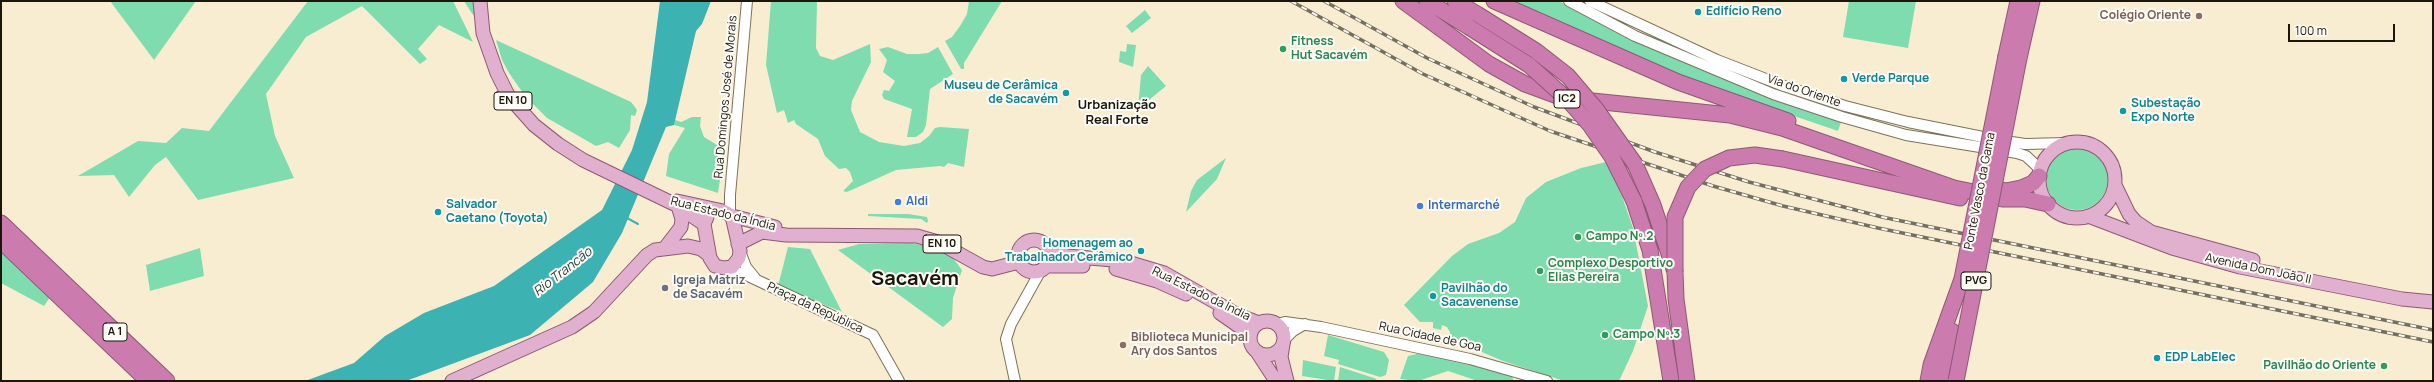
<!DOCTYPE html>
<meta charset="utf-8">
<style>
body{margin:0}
#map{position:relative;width:2434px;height:382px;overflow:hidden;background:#f9edd1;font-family:Manrope,sans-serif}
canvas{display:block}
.frame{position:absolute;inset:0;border:2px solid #1a160c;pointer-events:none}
.scale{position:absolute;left:2288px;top:24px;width:107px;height:18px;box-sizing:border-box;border:2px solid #1a160c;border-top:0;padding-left:5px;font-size:12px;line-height:14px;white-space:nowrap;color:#1a160c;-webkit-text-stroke:3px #fdfbf6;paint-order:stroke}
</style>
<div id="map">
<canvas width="2434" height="382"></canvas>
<div class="frame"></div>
<div class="scale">100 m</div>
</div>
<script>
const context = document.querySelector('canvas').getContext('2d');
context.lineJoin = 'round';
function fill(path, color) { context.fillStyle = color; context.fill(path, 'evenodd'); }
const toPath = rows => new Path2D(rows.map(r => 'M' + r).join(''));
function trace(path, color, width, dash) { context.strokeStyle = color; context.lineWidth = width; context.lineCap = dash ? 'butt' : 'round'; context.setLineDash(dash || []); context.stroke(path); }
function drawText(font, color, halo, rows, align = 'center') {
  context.font = font + ' Manrope,sans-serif'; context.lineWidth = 4; context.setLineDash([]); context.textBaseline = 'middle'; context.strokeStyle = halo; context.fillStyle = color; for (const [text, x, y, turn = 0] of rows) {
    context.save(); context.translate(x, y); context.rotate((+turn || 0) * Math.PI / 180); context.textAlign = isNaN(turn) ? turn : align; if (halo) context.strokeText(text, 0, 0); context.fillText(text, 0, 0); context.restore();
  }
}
fill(toPath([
 [110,1,196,1,154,60],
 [308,1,453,1,473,42,439,25,418,49,427,59,420,64,362,6,306,37,266,94,275,136,294,178,198,200,166,157,155,165,129,197,114,175,78,176,138,141,166,143,182,128,209,131],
 [464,1,475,1,474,16,469,9],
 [771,1,817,1,816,48,820,56,833,60,870,44,871,62,852,101,851,110,860,132,879,142,904,146,920,143,929,136,935,128,940,127,969,129,964,167,948,163,944,167,940,166,896,170,847,192,843,191,853,181,850,172,846,168,839,169,825,156,818,139,796,124,794,120,788,123,784,110,777,113,766,65],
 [969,1,1002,1,964,63,964,69,961,69,945,41,952,37,960,26,967,14],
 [1506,1,1559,1,1632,40,1711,74,1841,122,1838,131,1706,86],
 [1849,1,1916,1,1908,48,1843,37],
 [1145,10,1151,18,1132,33,1126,26],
 [496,40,631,102,637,110,635,116,631,115,630,130,619,148,608,142,596,146,547,118,525,96,509,73,502,60],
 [1127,44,1136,45,1133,67,1119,62,1120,51,1126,52],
 [888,47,907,54,918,54,928,53,938,47,953,74,930,89,926,125,923,132,916,137,907,137,912,109,884,99,882,95,884,90,889,91,895,81,883,72,887,60,879,49],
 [1148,66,1166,86,1138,109,1141,75],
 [692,117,701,117,700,126,704,137,722,148,724,152,718,193,666,176,669,154,685,128,674,125,675,120,681,122],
 '2046 179a31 31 0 1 1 62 0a31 31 0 1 1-62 0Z',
 [1226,158,1217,179,1186,212,1191,191,1197,180],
 [1606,162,1622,196,1633,228,1648,306,1633,351,1619,381,1564,381,1503,361,1449,338,1450,332,1447,327,1442,325,1441,330,1433,328,1433,322,1420,322,1404,305,1452,256,1468,244,1499,233,1515,222,1526,198,1546,182,1581,168],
 [868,214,908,214,927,217,928,221,927,223,921,219,868,216],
 [911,243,928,246,953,258,962,270,953,298,952,319,943,327,838,250,859,244],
 [788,247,810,249,842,312,778,286],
 [200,248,204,276,150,291,146,265],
 [1,250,50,297,44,306,1,283],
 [1328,335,1384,352,1389,360,1386,375,1380,377,1338,364,1339,360,1324,356],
 [1421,353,1505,372,1511,375,1514,381,1478,381,1448,371,1418,381,1400,379,1408,356],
 [1303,360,1336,367,1334,381,1302,376],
 [1340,367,1377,379,1373,381,1338,381]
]), '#7edcaf');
fill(toPath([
 [660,1,711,1,702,24,696,31,674,125,666,127,622,233,593,282,530,335,406,381,305,381,354,363,385,336,424,313,494,286,602,210,632,150,647,102]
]), '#3cb2b3');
trace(toPath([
 [627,218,638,224]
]), '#3cb2b3', 2);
const minor = toPath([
 [1569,1,1635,36,1773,94,1842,117,1906,135,2017,153,2026,156,2041,170],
 [1590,1,1717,60,1784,86,1845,106,1908,122,1998,140,2025,144,2066,143],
 [730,214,730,195,747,1],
 [740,251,746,267,755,278],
 [724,268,744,274,873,335,899,381],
 [1277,324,1285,322,1321,327,1470,359,1547,381],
 [1283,341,1293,331,1305,324],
 [1015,381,1006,339,1011,324,1041,270]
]);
const major = toPath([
 [480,1,483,33,497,73,509,97,534,125,558,144,583,160,676,205,704,224],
 '2039 180a38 38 0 1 1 76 0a38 38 0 1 1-76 0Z',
 [2115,185,2129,214,2136,222,2151,232,2253,260],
 [677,201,723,211,732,216,775,227],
 [2088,216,2172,248,2240,267,2402,299,2433,302],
 [707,217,704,224,710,258,715,266,724,268,732,267,739,258,740,251,732,216],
 '1018 256a16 16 0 1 1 32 0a16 16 0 1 1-32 0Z',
 [738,244,762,232,786,235,917,236,938,242,983,267,992,269,1019,262],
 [665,248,681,227,682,219,678,206],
 [1049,250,1067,256,1124,261,1164,273,1238,315,1259,323],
 [1047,266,1083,266],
 [1116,269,1157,281,1186,294],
 [1220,313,1240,327,1250,337],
 '1250 338a17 17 0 1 1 34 0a17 17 0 1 1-34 0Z',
 [1283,344,1281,357,1287,381],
 [1257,352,1276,381],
 [452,381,572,327,594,312,647,255,655,250,688,246,701,249,709,255]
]);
const highway = toPath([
 [1403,1,1489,64,1525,84,1563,98,1730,115,1782,128,1954,188,2008,199],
 [1427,1,1469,27],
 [1455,1,1477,14],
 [1494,1,1678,82,1788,121],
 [2006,56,2018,1],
 [2019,58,2032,1],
 [1783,159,1960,198],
 [1635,164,1653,205,1675,272,1676,299,1687,381],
 [1993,189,2006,191,2021,188,2033,183,2039,176],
 [2002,199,2025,199,2048,204],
 [1634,201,1650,250,1671,381],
 [1,223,167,381],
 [1,241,148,381],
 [1928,381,1931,365,1962,279],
 [1942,381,1952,331]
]);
trace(minor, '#7c7259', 12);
trace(major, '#8e5875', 15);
trace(highway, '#8e5875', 17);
trace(minor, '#fff', 10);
trace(major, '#e0b0ce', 13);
trace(highway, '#cc7bae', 15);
const rail = toPath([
 [1291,1,1423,74,1550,131,1713,186,1783,206,1878,228,2433,342],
 [1324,1,1427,58,1534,107,1655,152,1749,182,1882,217,2433,330]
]);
trace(rail, '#766f5e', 3.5);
trace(rail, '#fdfbf6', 2, [6]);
const highwayBridge = toPath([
 [1477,14,1536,51,1568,76,1596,109,1635,164],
 [1469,27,1529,65,1569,101,1590,125,1612,157,1634,201],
 [1675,272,1675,217,1688,187,1705,169,1729,158,1755,155,1783,159],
 [1962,279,2006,56],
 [1956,381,2019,58]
]);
trace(highwayBridge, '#8e5875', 17, []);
trace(highwayBridge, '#cc7bae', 15);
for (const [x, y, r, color] of [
 [1698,12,4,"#0f9aa8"],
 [2199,16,4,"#8d6e63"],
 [1283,49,4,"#2e9e5b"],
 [1844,79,4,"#0f9aa8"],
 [1066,93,4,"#0f9aa8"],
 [2123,111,4,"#0f9aa8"],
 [898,202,4,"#3f7fe0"],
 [1420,206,4,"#3f7fe0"],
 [438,212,4,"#0f9aa8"],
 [1578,237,4,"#2e9e5b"],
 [1141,251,4,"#0f9aa8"],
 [1540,271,4,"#2e9e5b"],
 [665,288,4,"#6b7280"],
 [1433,296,4,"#0f9aa8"],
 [1605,335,4,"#2e9e5b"],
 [1123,345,4,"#8d6e63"],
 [2157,358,4,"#0f9aa8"],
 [2384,366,4,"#2e9e5b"]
]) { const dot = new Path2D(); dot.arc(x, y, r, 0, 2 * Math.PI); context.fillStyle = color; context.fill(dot); trace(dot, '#fdfbf6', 1.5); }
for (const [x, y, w] of [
 [1567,99,26],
 [513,101,38],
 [942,244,38],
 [1976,281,30],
 [115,332,24]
]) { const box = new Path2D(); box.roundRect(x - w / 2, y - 9, w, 18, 3); context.fillStyle = '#fdfbf6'; context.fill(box); trace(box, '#1a160c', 1); }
drawText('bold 11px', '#1a160c', null, [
 ["IC2",1567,99],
 ["EN 10",513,101],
 ["EN 10",942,244],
 ["PVG",1976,281],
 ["A 1",115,332]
]);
drawText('bold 12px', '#0d838f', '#fdfbf6', [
 ["Edifício Reno",1706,12],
 ["Verde Parque",1852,79],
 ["Museu de Cerâmica",1058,86,"right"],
 ["de Sacavém",1058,100,"right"],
 ["Subestação",2131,104],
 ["Expo Norte",2131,118],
 ["Salvador",446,205],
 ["Caetano (Toyota)",446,219],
 ["Homenagem ao",1133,244,"right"],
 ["Trabalhador Cerâmico",1133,258,"right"],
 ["Pavilhão do",1441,289],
 ["Sacavenense",1441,303],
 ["EDP LabElec",2165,358]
], 'left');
drawText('bold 12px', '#785e54', '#fdfbf6', [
 ["Colégio Oriente",2191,16],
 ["Biblioteca Municipal",1131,338,"left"],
 ["Ary dos Santos",1131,352,"left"]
], 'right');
drawText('bold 12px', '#27864d', '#fdfbf6', [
 ["Fitness",1291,42],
 ["Hut Sacavém",1291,56],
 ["Campo Nº.2",1586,237],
 ["Complexo Desportivo",1548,264],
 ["Elias Pereira",1548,278],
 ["Campo Nº.3",1613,335],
 ["Pavilhão do Oriente",2376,366,"right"]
], 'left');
drawText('12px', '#1a160c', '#fdfbf6', [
 ["Via do Oriente",1804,91,19],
 ["Rua Domingos José de Morais",726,97,-85],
 ["Ponte Vasco da Gama",1980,191,-79],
 ["Rua Estado da Índia",723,214,14],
 ["Avenida Dom João II",2258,269,12],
 ["Rua Estado da Índia",1201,294,26],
 ["Praça da República",815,308,25],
 ["Rua Cidade de Goa",1430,337,12]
]);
drawText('bold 12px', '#366cbe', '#fdfbf6', [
 ["Aldi",906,202],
 ["Intermarché",1428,206]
], 'left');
drawText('bold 12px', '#5b616d', '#fdfbf6', [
 ["Igreja Matriz",673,281],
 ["de Sacavém",673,295]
], 'left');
drawText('bold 13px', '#1a160c', '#fdfbf6', [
 ["Urbanização",1117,105],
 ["Real Forte",1117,120]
]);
drawText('italic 13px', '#243e3d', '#fdfbf6', [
 ["Rio Trancão",563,272,-38]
]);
drawText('bold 20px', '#1a160c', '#fdfbf6', [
 ["Sacavém",915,279]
]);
</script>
